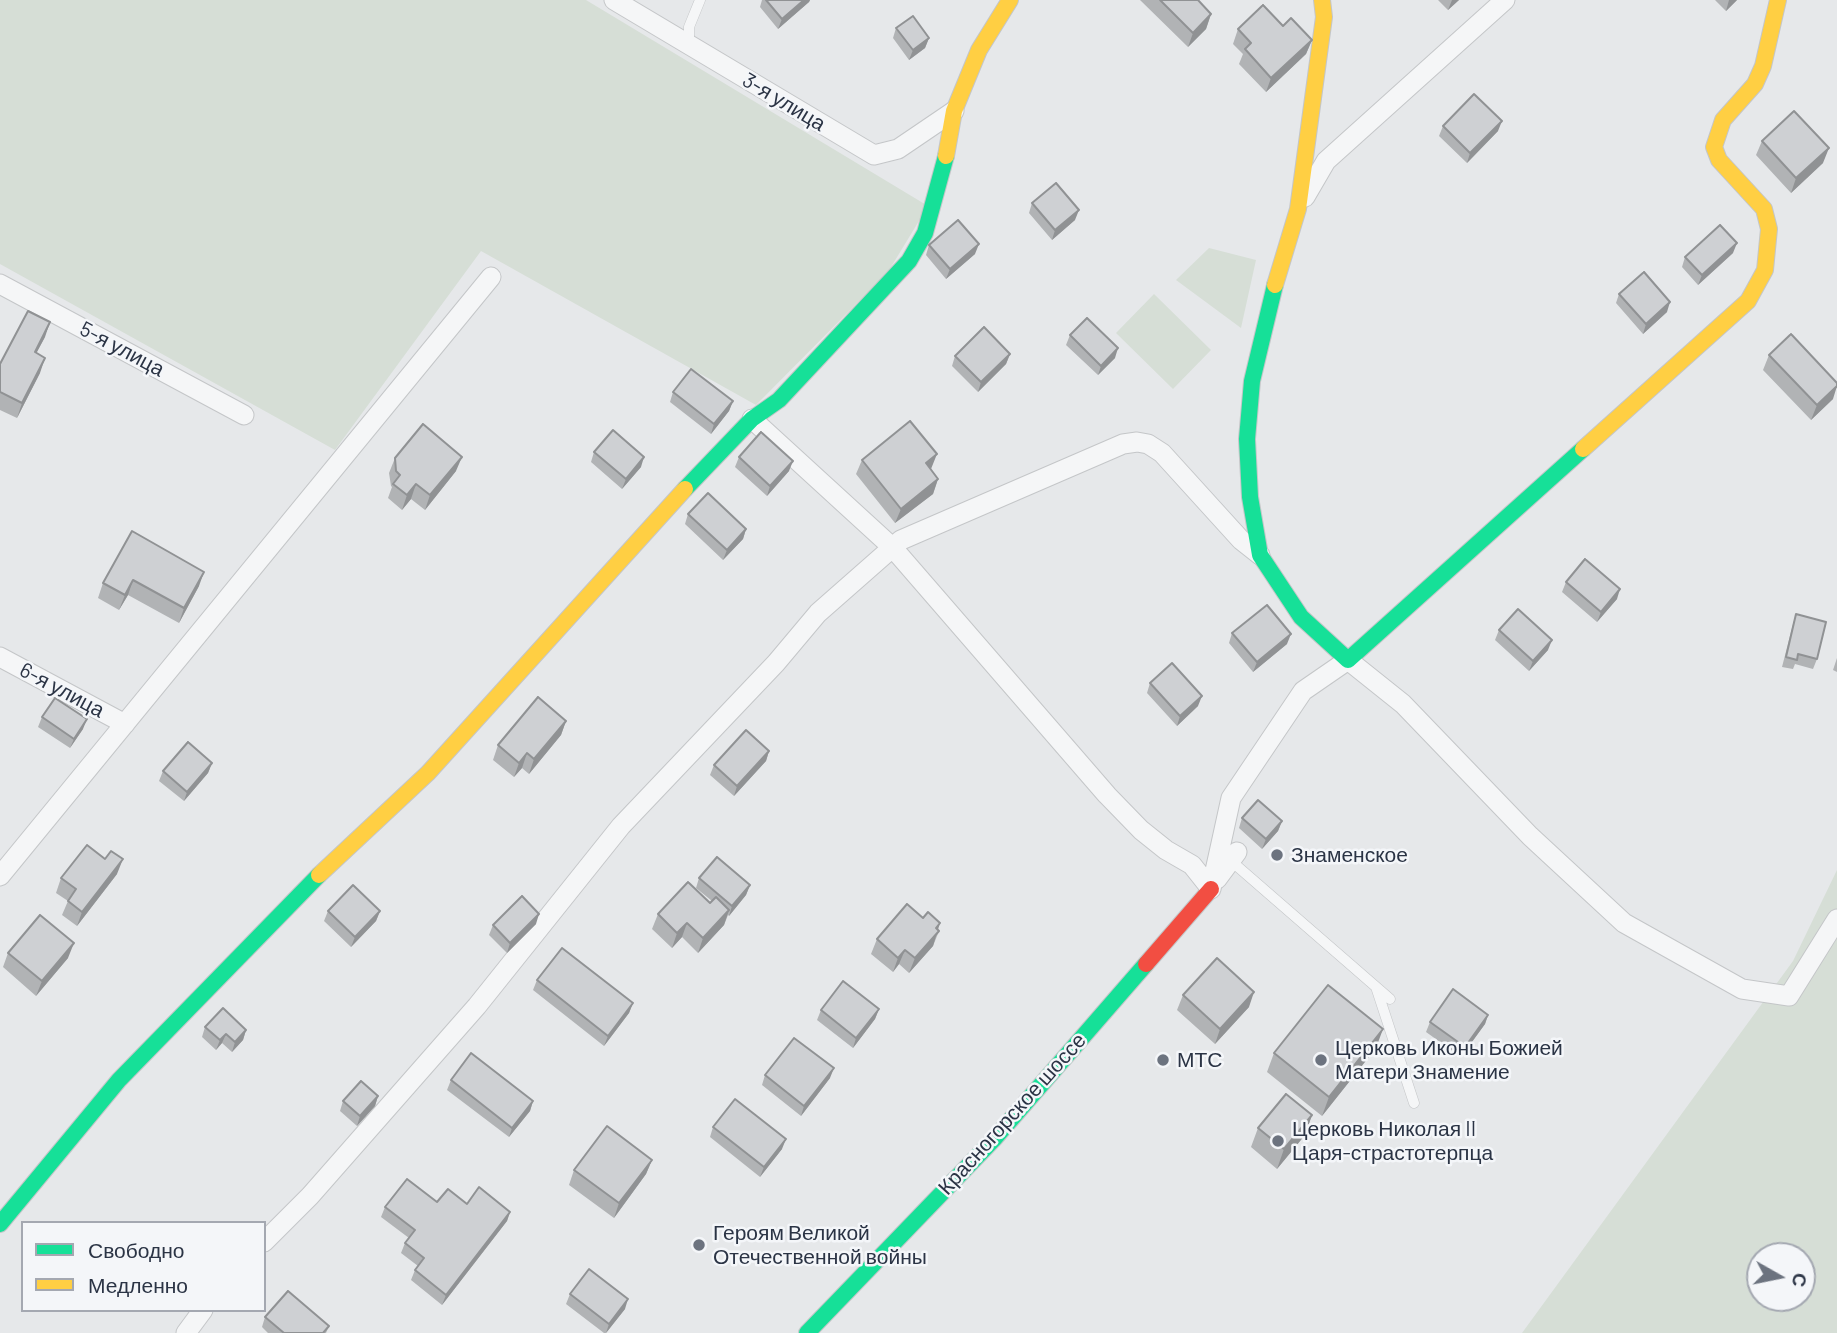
<!DOCTYPE html>
<meta charset="utf-8">
<style>
body{margin:0}
#map{position:relative;width:1837px;height:1333px;overflow:hidden;background:#e6e8ea;font-family:Barlow,sans-serif}
canvas{display:block}
.legend{position:absolute;left:21px;top:1221px;width:245px;height:91px;box-sizing:border-box;background:#f4f6f9;border:2px solid #a4a8b1;margin:0;padding:9px 12px;list-style:none;font-size:21px;color:#2b3445}
.legend li{display:flex;align-items:center;gap:14px;height:35px}
.legend b{width:35px;border:2px solid #a4a8b1}
.north{position:absolute;left:1746px;top:1242px;width:70px;height:70px;box-sizing:border-box;background:#f4f6f9;border:2px solid #a4a8b1;border-radius:50%;rotate:99deg;font-size:19px;font-weight:700;line-height:28px;text-align:center;color:#2b3445}
.north::after{content:'';display:block;margin:auto;width:24px;height:32px;background:#6c737f;clip-path:polygon(50% 0,100% 100%,50% 72%,0 100%)}
</style>
<div id="map">
<canvas width="1837" height="1333"></canvas>
<ul class="legend">
<li><b style="height:9px;background:#16e098"></b>Свободно</li>
<li><b style="height:9px;background:#ffcf43"></b>Медленно</li>
</ul>
<div class="north">С</div>
</div>
<script>
const context = document.querySelector('canvas').getContext('2d');
context.lineJoin = 'round';
function fill(path, color) { context.fillStyle = color; context.fill(path, 'evenodd'); }
const toPath = rows => new Path2D(rows.map(r => 'M' + r).join(''));
function trace(path, color, width, dash) { context.strokeStyle = color; context.lineWidth = width; context.lineCap = dash ? 'butt' : 'round'; context.setLineDash(dash || []); context.stroke(path); }
function drawText(font, color, halo, rows, align = 'center') {
  context.font = font + ' Barlow,sans-serif'; context.lineWidth = 5; context.setLineDash([]); context.textBaseline = 'middle'; context.strokeStyle = halo; context.fillStyle = color; for (const [text, x, y, turn = 0] of rows) {
    context.save(); context.translate(x, y); context.rotate((+turn || 0) * Math.PI / 180); context.textAlign = isNaN(turn) ? turn : align; if (halo) context.strokeText(text, 0, 0); context.fillText(text, 0, 0); context.restore();
  }
}
fill(toPath([
 [0,0,586,0,928,206,888,272,756,405,481,251,335,450,0,264],
 [1209,248,1256,260,1241,328,1176,280],
 [1154,294,1211,350,1173,389,1116,333],
 [1837,870,1837,1333,1522,1333,1793,961],
 [1760,1256,1802,1256,1802,1298,1760,1298]
]), '#d6ded6');
const lane = toPath([
 [689,46,689,27,700,0],
 [1230,860,1390,999],
 [1376,987,1414,1103]
]);
const street = toPath([
 [614,0,874,155,898,149,954,111],
 [1305,197,1326,161,1505,0],
 [0,284,244,415],
 [752,419,893,548,1107,795,1141,830,1166,850,1192,865,1211,889],
 [0,657,125,724],
 [0,876,491,277],
 [1217,879,1237,852],
 [1211,889,1231,798,1303,691,1348,660,1403,704,1530,836,1624,923,1742,989,1789,996,1837,919],
 [264,1242,310,1196,477,1006,621,826,776,663,818,613,901,540,1123,444,1137,442,1148,444,1162,453,1241,540,1260,555],
 [186,1333,203,1310]
]);
const fast = toPath([
 [1275,285,1252,381,1247,439,1250,497,1260,555,1301,617,1348,660,1583,449],
 [685,489,752,419,779,400,909,261,925,233,946,156],
 [0,1224,119,1080,319,875],
 [807,1333,994,1139,1146,964]
]);
const slow = toPath([
 [946,156,954,111,979,50,1010,0],
 [1275,285,1298,209,1324,17,1322,0],
 [1583,449,1748,301,1765,270,1769,229,1764,209,1719,160,1714,147,1723,120,1755,84,1763,66,1778,0],
 [319,875,428,773,685,489]
]);
const jam = toPath([
 [1146,964,1211,889]
]);
trace(lane, '#c4c6c8', 11);
trace(street, '#c4c6c8', 21);
trace(fast, '#c4c6c8', 18);
trace(slow, '#c4c6c8', 18);
trace(jam, '#c4c6c8', 18);
trace(lane, '#f5f6f7', 10);
trace(street, '#f5f6f7', 19);
trace(fast, '#16e098', 16);
trace(slow, '#ffcf43', 16);
trace(jam, '#f24e42', 16);
fill(toPath([
 [762,0,810,0,809,2,778,29,760,7],
 [1140,0,1198,0,1211,14,1206,29,1188,47],
 [1438,0,1459,0,1448,10],
 [1715,0,1737,0,1726,11],
 [1283,26,1312,40,1306,54,1266,92,1239,64,1243,54,1233,44,1238,29],
 [896,28,929,38,925,48,909,60,893,38],
 [1443,126,1498,131,1467,163,1439,136],
 [1762,141,1823,163,1791,193,1756,155],
 [1032,203,1075,220,1052,240,1029,213],
 [929,245,975,254,946,279,926,255],
 [1733,253,1698,285,1682,267,1685,257],
 [1619,294,1667,312,1643,334,1616,303],
 [1070,335,1115,358,1098,375,1066,345],
 [45,337,36,353,40,373,17,418,0,410,0,364],
 [1010,354,1006,364,978,392,952,366,955,356],
 [1769,355,1833,399,1811,420,1763,370],
 [673,392,733,401,729,411,711,434,670,402],
 [594,452,641,467,622,489,591,462],
 [739,457,789,471,767,496,735,467],
 [395,458,456,471,425,510,411,499,402,510,388,498,392,487,391,486,389,473],
 [862,460,931,469,938,479,933,494,895,523,856,474],
 [688,514,746,529,743,539,723,560,685,524],
 [132,531,199,586,179,623,128,595,119,610,98,598,103,583],
 [1566,582,1617,599,1597,622,1562,592],
 [1796,614,1817,659,1813,669,1795,664,1793,669,1782,667,1793,624],
 [1499,630,1548,650,1529,671,1495,640],
 [1232,633,1287,644,1253,672,1229,643],
 [1837,658,1837,672,1833,670],
 [1150,683,1198,706,1177,726,1147,693],
 [42,717,83,729,70,748,38,727],
 [566,721,561,735,529,774,522,768,514,777,493,760,498,745],
 [769,751,766,761,734,796,710,775,714,765],
 [212,763,208,773,184,801,159,781,163,771],
 [1242,818,1282,821,1278,831,1262,849,1239,828],
 [117,874,77,926,62,915,68,901,56,893,61,878],
 [699,878,750,885,746,895,729,916,728,915,724,925,698,953,682,937,672,948,652,929,658,914,710,903,712,901,696,888],
 [328,911,380,911,376,921,351,947,324,921],
 [536,924,507,953,489,935,493,925],
 [939,931,933,946,909,973,899,964,893,972,871,954,877,939],
 [8,953,68,958,36,996,3,967],
 [537,980,633,1003,629,1013,604,1046,533,990],
 [1183,995,1249,1007,1215,1044,1177,1010],
 [879,1009,875,1019,853,1048,817,1020,821,1010],
 [1488,1015,1485,1024,1461,1057,1426,1032,1430,1022],
 [205,1027,246,1030,243,1040,232,1052,222,1043,216,1050,202,1037],
 [1376,1048,1322,1116,1267,1072,1274,1053],
 [765,1075,830,1078,801,1116,762,1085],
 [451,1080,533,1101,530,1111,509,1137,447,1090],
 [378,1096,375,1106,357,1126,340,1111,343,1101],
 [1312,1115,1305,1135,1277,1169,1251,1147,1258,1128],
 [713,1127,782,1149,760,1177,710,1137],
 [652,1160,646,1174,614,1218,569,1185,574,1170],
 [437,1202,467,1204,510,1212,507,1221,442,1305,411,1280,415,1270,418,1266,401,1253,405,1243,409,1238,381,1217,385,1207],
 [570,1294,625,1309,606,1333,604,1333,566,1304],
 [265,1317,329,1326,326,1333,268,1333,262,1327]
]), '#b1b3b5');
fill(toPath([
 [804,0,810,0,809,2,778,29,782,19],
 [1452,0,1459,0,1448,10],
 [1729,0,1737,0,1726,11],
 [1211,14,1206,29,1188,47,1193,33],
 [929,38,925,48,909,60,913,50],
 [1312,40,1306,54,1266,92,1271,78],
 [1502,121,1498,131,1467,163,1470,153],
 [1829,148,1823,163,1791,193,1796,178],
 [1079,210,1075,220,1052,240,1055,230],
 [1737,243,1733,253,1698,285,1702,275],
 [979,244,975,254,946,279,950,269],
 [1670,302,1667,312,1643,334,1646,324],
 [50,322,45,337,29,367,35,352],
 [1118,348,1115,358,1098,375,1101,366],
 [1010,354,1006,364,978,392,981,382],
 [45,358,40,373,17,418,22,403],
 [1837,386,1833,399,1811,420,1817,405],
 [733,401,729,411,711,434,714,424],
 [937,454,931,469,920,478,926,463],
 [462,457,456,471,425,510,430,495],
 [644,457,641,467,622,489,626,479],
 [793,461,789,471,767,496,770,486],
 [938,479,933,494,895,523,901,509],
 [416,484,411,499,402,510,407,495],
 [746,529,743,539,723,560,727,550],
 [204,572,199,586,179,623,184,608],
 [133,580,128,595,119,610,125,595],
 [1620,589,1617,599,1597,622,1601,612],
 [1291,634,1287,644,1253,672,1257,662],
 [1552,640,1548,650,1529,671,1533,661],
 [1202,696,1198,706,1177,726,1180,716],
 [87,719,83,729,70,748,74,739],
 [566,721,561,735,529,774,534,759],
 [769,751,766,761,734,796,737,786],
 [527,753,522,768,514,777,519,763],
 [212,763,208,773,184,801,187,792],
 [1282,821,1278,831,1262,849,1266,839],
 [123,859,117,874,77,926,82,912],
 [750,885,746,895,729,916,732,906],
 [729,910,724,925,698,953,703,938],
 [380,911,376,921,351,947,355,937],
 [539,914,536,924,507,953,510,943],
 [687,923,682,937,672,948,677,933],
 [940,923,933,946,909,973,915,958],
 [74,943,68,958,36,996,42,981],
 [905,950,899,964,893,972,898,958],
 [1254,992,1249,1007,1215,1044,1220,1029],
 [633,1003,629,1013,604,1046,608,1036],
 [879,1009,875,1019,853,1048,856,1038],
 [1488,1015,1485,1024,1461,1057,1465,1047],
 [1383,1029,1376,1048,1322,1116,1329,1097],
 [246,1030,243,1040,232,1052,235,1042],
 [226,1034,222,1043,216,1050,220,1040],
 [834,1068,830,1078,801,1116,804,1106],
 [378,1096,375,1106,357,1126,360,1116],
 [533,1101,530,1111,509,1137,512,1128],
 [1312,1115,1305,1135,1277,1169,1284,1149],
 [786,1139,782,1149,760,1177,764,1167],
 [652,1160,646,1174,614,1218,619,1203],
 [510,1212,507,1221,442,1305,446,1295],
 [628,1299,625,1309,606,1333,609,1324]
]), '#909294');
const building = toPath([
 [766,0,804,0,782,19,766,0],
 [1160,0,1198,0,1211,14,1193,33,1160,0],
 [1263,5,1283,26,1291,18,1312,40,1271,78,1245,49,1251,43,1238,29,1263,5],
 [913,16,929,38,913,50,896,28,913,16],
 [1474,94,1502,121,1470,153,1443,126,1474,94],
 [1794,111,1829,148,1796,178,1762,141,1794,111],
 [1056,183,1079,210,1055,230,1032,203,1056,183],
 [958,220,979,244,950,269,929,245,958,220],
 [1720,225,1737,243,1702,275,1685,257,1720,225],
 [1644,272,1670,302,1646,324,1619,294,1644,272],
 [28,311,50,322,35,352,45,358,22,403,0,392,0,364,28,311],
 [1087,318,1118,348,1101,366,1070,335,1087,318],
 [984,327,1010,354,981,382,955,356,984,327],
 [1791,334,1837,383,1837,386,1817,405,1769,355,1791,334],
 [691,369,733,401,714,424,673,392,691,369],
 [910,421,937,454,926,463,938,479,901,509,862,460,910,421],
 [423,424,462,457,430,495,416,484,407,495,393,484,400,475,396,471,395,458,423,424],
 [613,430,644,457,626,479,594,452,613,430],
 [761,432,793,461,770,486,739,457,761,432],
 [708,493,746,529,727,550,688,514,708,493],
 [132,531,204,572,184,608,133,580,125,595,103,583,132,531],
 [1585,559,1620,589,1601,612,1566,582,1585,559],
 [1267,605,1291,634,1257,662,1232,633,1267,605],
 [1518,609,1552,640,1533,661,1499,630,1518,609],
 [1796,614,1826,622,1817,659,1798,654,1797,660,1786,657,1796,614],
 [1172,663,1202,696,1180,716,1150,683,1172,663],
 [538,697,566,721,534,759,527,753,519,763,498,745,538,697],
 [55,698,87,719,74,739,42,717,55,698],
 [746,730,769,751,737,786,714,765,746,730],
 [188,742,212,763,187,792,163,771,188,742],
 [1258,800,1282,821,1266,839,1242,818,1258,800],
 [87,845,105,859,111,851,123,859,82,912,68,901,76,889,61,878,87,845],
 [717,857,750,885,732,906,699,878,717,857],
 [688,882,710,903,716,897,729,910,703,938,687,923,677,933,658,914,688,882],
 [353,885,380,911,355,937,328,911,353,885],
 [522,896,539,914,510,943,493,925,522,896],
 [907,904,923,918,928,912,940,923,936,928,939,931,915,958,905,950,898,958,877,939,907,904],
 [40,915,74,943,42,981,8,953,40,915],
 [562,948,633,1003,608,1036,537,980,562,948],
 [1217,958,1254,992,1220,1029,1183,995,1217,958],
 [843,981,879,1009,856,1038,821,1010,843,981],
 [1328,985,1383,1029,1329,1097,1274,1053,1328,985],
 [1453,989,1488,1015,1465,1047,1430,1022,1453,989],
 [223,1008,246,1030,235,1042,226,1034,220,1040,205,1027,223,1008],
 [794,1038,834,1068,804,1106,765,1075,794,1038],
 [471,1053,533,1101,512,1128,451,1080,471,1053],
 [361,1081,378,1096,360,1116,343,1101,361,1081],
 [1286,1094,1312,1115,1284,1149,1258,1128,1286,1094],
 [735,1099,786,1139,764,1167,713,1127,735,1099],
 [607,1126,652,1160,619,1203,574,1170,607,1126],
 [407,1179,437,1202,448,1189,467,1204,479,1187,510,1212,446,1295,415,1270,424,1258,405,1243,415,1230,385,1207,407,1179],
 [589,1269,628,1299,609,1324,570,1294,589,1269],
 [288,1291,329,1326,323,1333,284,1333,265,1317,288,1291]
]);
fill(building, '#ced0d3');
trace(building, '#909294', 2);
for (const [x, y, r, color] of [
 [1277,855,7,"#6c737f"],
 [1163,1060,7,"#6c737f"],
 [1321,1060,7,"#6c737f"],
 [1278,1141,7,"#6c737f"],
 [699,1245,7,"#6c737f"]
]) { const dot = new Path2D(); dot.arc(x, y, r, 0, 2 * Math.PI); context.fillStyle = color; context.fill(dot); trace(dot, '#f4f6f9', 2.5); }
drawText('21px', '#2b3445', '#f4f6f9', [
 ["3-я улица",784,102,31],
 ["5-я улица",122,349,28],
 ["6-я улица",62,690,28],
 ["Красногорское шоссе",1012,1114,-48]
]);
drawText('21px', '#2b3445', '#f4f6f9', [
 ["Знаменское",1291,855],
 ["Церковь Иконы Божией",1335,1048],
 ["Матери Знамение",1335,1072],
 ["МТС",1177,1060],
 ["Церковь Николая II",1292,1129],
 ["Царя-страстотерпца",1292,1153],
 ["Героям Великой",713,1233],
 ["Отечественной войны",713,1257]
], 'left');
</script>
